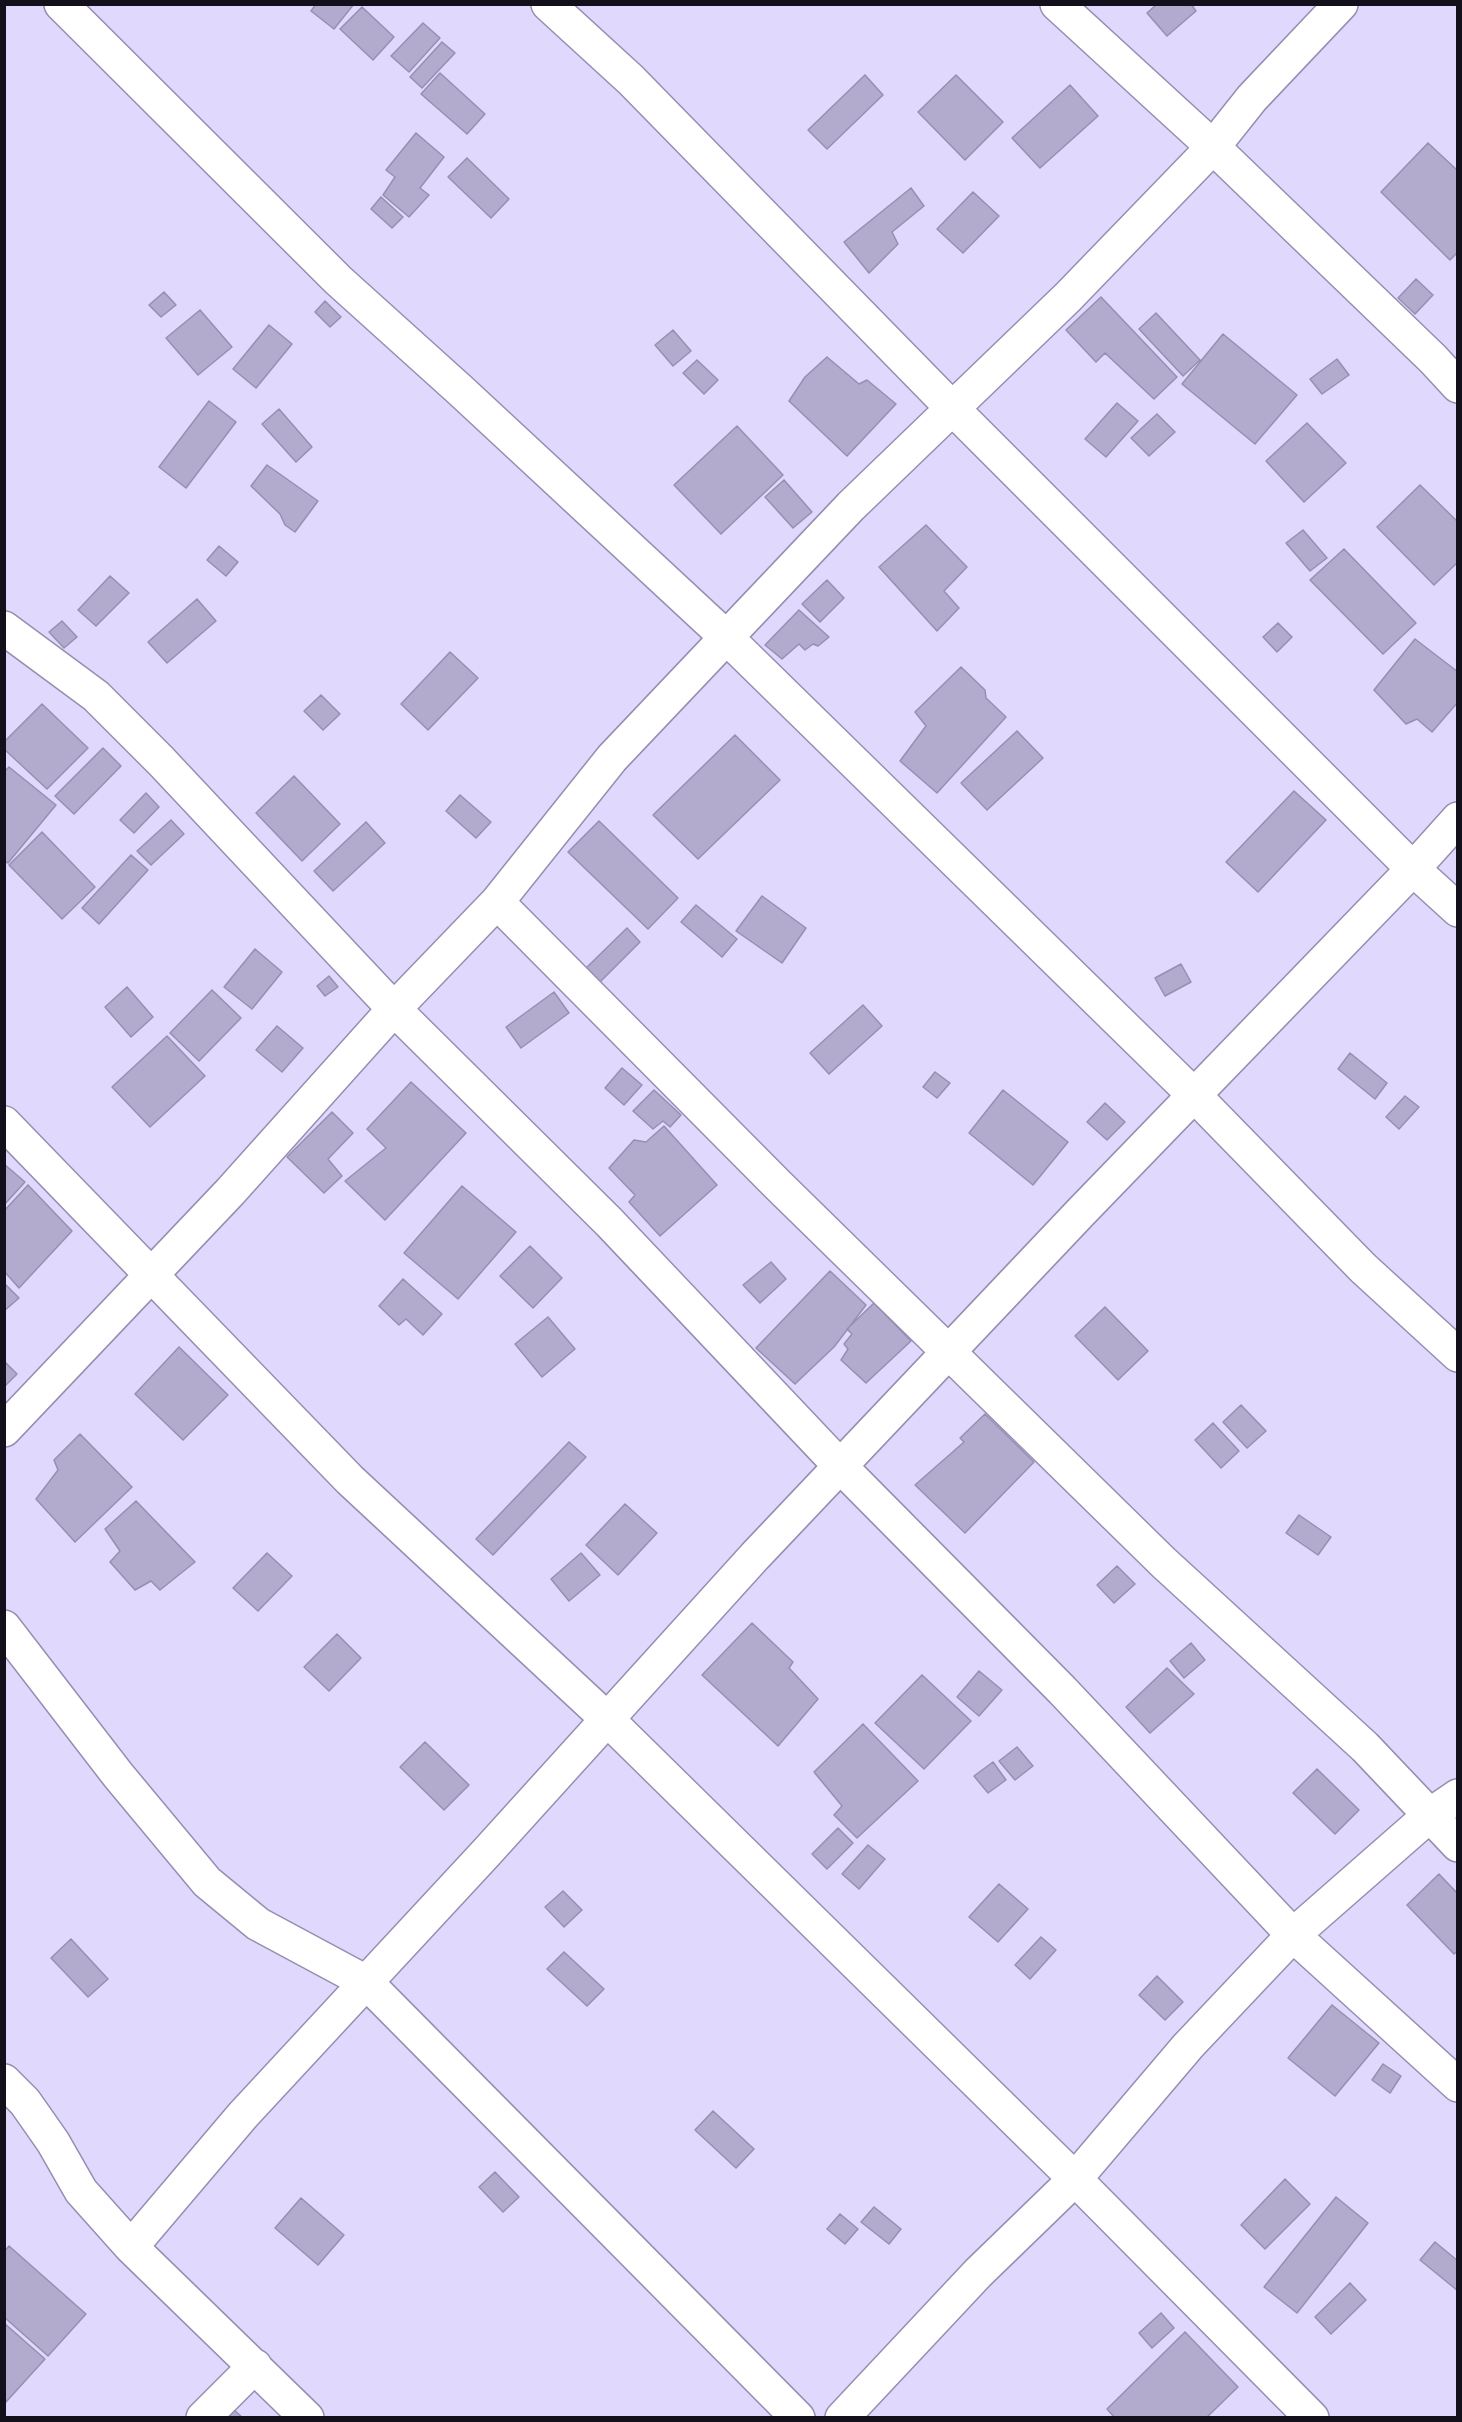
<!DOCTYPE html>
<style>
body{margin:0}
#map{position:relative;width:1462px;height:2422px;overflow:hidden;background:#e1d9fd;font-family:"PT Sans Narrow",sans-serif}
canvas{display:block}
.frame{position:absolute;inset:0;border:6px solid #13101c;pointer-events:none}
</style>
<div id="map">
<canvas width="1462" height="2422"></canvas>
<div class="frame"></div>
</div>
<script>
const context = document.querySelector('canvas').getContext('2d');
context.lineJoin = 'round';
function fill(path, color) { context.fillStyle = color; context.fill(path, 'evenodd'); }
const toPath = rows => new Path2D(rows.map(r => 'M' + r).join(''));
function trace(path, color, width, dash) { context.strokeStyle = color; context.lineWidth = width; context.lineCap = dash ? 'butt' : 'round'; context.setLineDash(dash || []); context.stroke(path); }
const building = toPath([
 [316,4,354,4,334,29,311,11,316,4],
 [1157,4,1191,4,1196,11,1167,36,1147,13,1157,4],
 [362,7,394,37,373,60,340,29,362,7],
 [423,23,440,38,409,72,391,56,423,23],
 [442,42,455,53,422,88,410,77,442,42],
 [440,73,485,114,467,134,421,94,440,73],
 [865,75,883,95,827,149,808,130,865,75],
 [956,75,1003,122,965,160,918,112,956,75],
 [1070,85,1098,116,1040,168,1012,138,1070,85],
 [416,133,444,157,420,188,429,195,409,217,383,195,395,177,386,170,416,133],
 [1428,143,1458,171,1458,252,1450,260,1381,192,1428,143],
 [467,158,509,199,491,218,448,177,467,158],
 [911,188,924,206,892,232,898,244,869,273,844,242,911,188],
 [973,192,999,216,963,253,937,229,973,192],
 [381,197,403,217,392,228,371,209,381,197],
 [1416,279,1433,295,1415,314,1398,298,1416,279],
 [164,292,176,305,161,317,149,305,164,292],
 [1101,297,1177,377,1154,399,1105,353,1096,362,1066,330,1101,297],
 [325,301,341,317,330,327,315,312,325,301],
 [200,310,232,347,198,375,166,338,200,310],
 [1156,313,1200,360,1183,376,1139,329,1156,313],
 [269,325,292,344,256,388,233,369,269,325],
 [673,330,691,351,673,366,655,345,673,330],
 [1223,334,1297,395,1255,444,1182,384,1223,334],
 [827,357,859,384,867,380,896,404,847,456,789,401,805,377,827,357],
 [1337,359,1349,375,1322,394,1310,379,1337,359],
 [697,360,718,380,704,394,683,373,697,360],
 [209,401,236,422,186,488,159,467,209,401],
 [1117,403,1138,421,1106,457,1085,439,1117,403],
 [279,409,312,447,296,462,262,424,279,409],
 [1157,414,1175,432,1149,456,1131,438,1157,414],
 [1307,423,1346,463,1304,502,1266,461,1307,423],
 [737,426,783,475,721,534,674,485,737,426],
 [267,465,318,501,295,532,285,525,280,514,251,486,267,465],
 [784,480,812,512,793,528,765,497,784,480],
 [1420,485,1458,522,1458,562,1434,585,1377,527,1420,485],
 [926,525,967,567,944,591,959,608,937,631,879,567,926,525],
 [1303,530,1327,558,1310,571,1286,543,1303,530],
 [219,546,238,562,226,576,207,560,219,546],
 [1344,549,1416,623,1383,654,1310,580,1344,549],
 [110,576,129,593,96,626,78,610,110,576],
 [827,580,844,598,820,622,802,604,827,580],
 [197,599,216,621,167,663,148,642,197,599],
 [799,610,829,637,818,646,813,644,805,650,799,644,782,659,765,645,799,610],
 [62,621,77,637,64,648,49,632,62,621],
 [1278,623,1292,637,1277,652,1263,637,1278,623],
 [1415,639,1458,672,1458,702,1432,732,1417,719,1406,724,1374,690,1415,639],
 [450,652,478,678,428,730,401,704,450,652],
 [961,667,985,690,986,698,1006,717,937,793,900,761,926,726,915,712,961,667],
 [321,695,340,714,323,730,304,711,321,695],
 [42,704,88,748,47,789,4,749,4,742,42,704],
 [1017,731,1043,758,987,810,961,783,1017,731],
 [735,735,780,780,698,859,653,815,735,735],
 [103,748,121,766,74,814,55,796,103,748],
 [9,767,56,805,8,863,4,861,4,772,9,767],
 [294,776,340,824,302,861,256,813,294,776],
 [1294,791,1326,820,1258,892,1226,862,1294,791],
 [146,793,159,807,134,833,120,820,146,793],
 [460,795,491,822,476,838,446,811,460,795],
 [171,820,184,834,151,865,137,851,171,820],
 [599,821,678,898,648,929,568,852,599,821],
 [366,822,385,843,333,891,314,871,366,822],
 [42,832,95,887,62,919,9,865,42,832],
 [131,855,148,870,99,924,82,908,131,855],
 [762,896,806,928,782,963,736,931,762,896],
 [696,905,737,939,722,957,681,922,696,905],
 [627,928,640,942,597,985,583,971,627,928],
 [255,949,282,972,252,1009,224,987,255,949],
 [1181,964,1191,982,1165,996,1155,978,1181,964],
 [329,976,338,987,325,996,317,986,329,976],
 [127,987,153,1017,131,1037,105,1007,127,987],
 [212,990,241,1018,199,1061,170,1033,212,990],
 [554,992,569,1013,521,1048,506,1027,554,992],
 [863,1005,882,1026,829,1074,810,1053,863,1005],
 [277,1026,303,1048,282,1072,256,1050,277,1026],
 [167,1036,205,1076,150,1127,112,1087,167,1036],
 [1350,1053,1387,1083,1375,1099,1338,1069,1350,1053],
 [622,1068,642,1085,624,1105,605,1088,622,1068],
 [935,1072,950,1083,937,1098,923,1087,935,1072],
 [411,1082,466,1133,385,1220,345,1181,386,1148,367,1129,411,1082],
 [654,1090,681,1115,670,1127,663,1121,653,1129,633,1111,654,1090],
 [1003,1090,1068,1142,1033,1185,969,1133,1003,1090],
 [1405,1096,1419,1107,1399,1129,1386,1117,1405,1096],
 [1105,1103,1125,1122,1107,1140,1087,1122,1105,1103],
 [332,1112,353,1133,328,1159,342,1176,324,1193,287,1157,332,1112],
 [664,1126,717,1185,660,1236,629,1202,635,1195,609,1168,634,1140,646,1142,664,1126],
 [4,1164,25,1182,4,1205,4,1164],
 [28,1185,72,1231,19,1288,4,1271,4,1211,28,1185],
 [462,1186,516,1232,458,1299,404,1253,462,1186],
 [530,1246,562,1278,533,1308,500,1276,530,1246],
 [771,1262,786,1279,760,1303,743,1285,771,1262],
 [830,1271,866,1305,834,1347,795,1384,756,1348,830,1271],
 [403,1279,442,1314,423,1335,406,1319,399,1325,379,1306,403,1279],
 [4,1283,19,1298,4,1311,4,1283],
 [874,1303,911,1341,866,1383,841,1360,848,1349,844,1344,852,1334,847,1329,874,1303],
 [1105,1307,1148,1351,1118,1380,1075,1336,1105,1307],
 [548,1317,575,1349,542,1377,515,1344,548,1317],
 [179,1347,228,1395,183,1440,135,1394,179,1347],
 [4,1361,17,1374,4,1387,4,1361],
 [1241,1405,1266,1431,1247,1448,1223,1422,1241,1405],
 [985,1414,1034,1462,965,1533,915,1485,964,1442,960,1438,985,1414],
 [1213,1423,1239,1451,1221,1468,1195,1440,1213,1423],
 [80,1434,132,1487,75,1542,36,1499,58,1470,54,1460,80,1434],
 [569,1442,586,1457,493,1555,476,1539,569,1442],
 [136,1501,195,1562,160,1590,151,1581,135,1590,110,1562,120,1551,105,1529,136,1501],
 [625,1504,657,1533,618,1575,586,1545,625,1504],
 [1299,1515,1331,1537,1318,1555,1286,1533,1299,1515],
 [267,1553,292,1576,258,1611,233,1588,267,1553],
 [581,1553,600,1575,569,1601,551,1579,581,1553],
 [1117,1566,1135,1584,1114,1603,1097,1585,1117,1566],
 [752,1623,793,1662,789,1668,818,1699,778,1746,702,1675,752,1623],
 [337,1634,361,1658,329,1691,304,1667,337,1634],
 [1191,1643,1205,1660,1184,1678,1170,1661,1191,1643],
 [1167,1668,1194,1694,1150,1733,1126,1707,1167,1668],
 [979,1671,1002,1690,979,1716,957,1697,979,1671],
 [922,1675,971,1721,924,1769,875,1723,922,1675],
 [863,1724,918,1781,857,1838,834,1815,842,1806,814,1772,863,1724],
 [425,1742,469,1785,444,1810,400,1767,425,1742],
 [1017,1747,1033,1766,1015,1780,999,1761,1017,1747],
 [993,1762,1006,1780,988,1793,974,1776,993,1762],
 [1317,1769,1359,1810,1335,1834,1293,1793,1317,1769],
 [838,1828,853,1843,827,1869,812,1854,838,1828],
 [868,1845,885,1859,859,1889,842,1874,868,1845],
 [1439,1874,1458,1894,1458,1951,1454,1954,1407,1905,1439,1874],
 [999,1884,1028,1909,998,1942,969,1917,999,1884],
 [563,1891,582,1910,564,1927,545,1907,563,1891],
 [1041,1937,1056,1950,1030,1979,1015,1965,1041,1937],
 [71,1939,108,1979,88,1997,51,1958,71,1939],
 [564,1952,604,1989,587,2006,547,1969,564,1952],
 [1157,1976,1183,2002,1165,2020,1139,1995,1157,1976],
 [1332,2005,1379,2043,1335,2096,1288,2058,1332,2005],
 [1383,2064,1401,2076,1390,2093,1372,2080,1383,2064],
 [713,2111,754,2149,736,2168,695,2130,713,2111],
 [495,2172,519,2197,503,2212,479,2187,495,2172],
 [1285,2179,1310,2204,1265,2249,1241,2225,1285,2179],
 [1336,2197,1368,2223,1297,2313,1264,2287,1336,2197],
 [301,2198,344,2235,318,2265,275,2228,301,2198],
 [874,2207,901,2229,889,2244,861,2222,874,2207],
 [840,2214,858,2229,845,2244,827,2229,840,2214],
 [1435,2242,1458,2261,1458,2291,1420,2260,1435,2242],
 [9,2246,86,2314,48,2356,4,2317,4,2252,9,2246],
 [1350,2283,1366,2300,1331,2334,1315,2317,1350,2283],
 [1161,2313,1174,2328,1152,2348,1139,2333,1161,2313],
 [4,2323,45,2359,6,2402,4,2401,4,2323],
 [1185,2332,1238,2387,1206,2418,1115,2418,1107,2409,1185,2332],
 [233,2409,243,2418,225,2418,233,2409]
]);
fill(building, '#b3abce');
trace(building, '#978fb1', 1.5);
const minor = toPath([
 [61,4,338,280,460,390,726,637,1195,1096,1363,1268,1458,1355],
 [548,4,631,80,953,409,1413,869,1458,910],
 [1057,4,1213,147,1433,359,1458,386],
 [4,628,96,696,161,761,394,1009,610,1223,841,1467,1062,1690,1293,1935,1458,2085],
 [497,902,778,1185,1164,1563,1365,1747,1458,1845],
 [4,1123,350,1480,607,1719,1075,2179,1312,2418],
 [4,1430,230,1192,394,1009,497,902,612,758,851,506,1068,297,1213,147,1252,98,1341,4],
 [4,1627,118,1775,207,1882,258,1924,366,1982,798,2418],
 [4,2081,25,2102,53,2142,81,2191,131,2247,307,2418],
 [131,2247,243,2115,486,1853,755,1556,1081,1212,1413,869,1458,819],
 [203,2418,255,2366],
 [842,2418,978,2273,1075,2179,1188,2046,1293,1935,1430,1815,1458,1796]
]);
trace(minor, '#968eb0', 36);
trace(minor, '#fff', 33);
</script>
